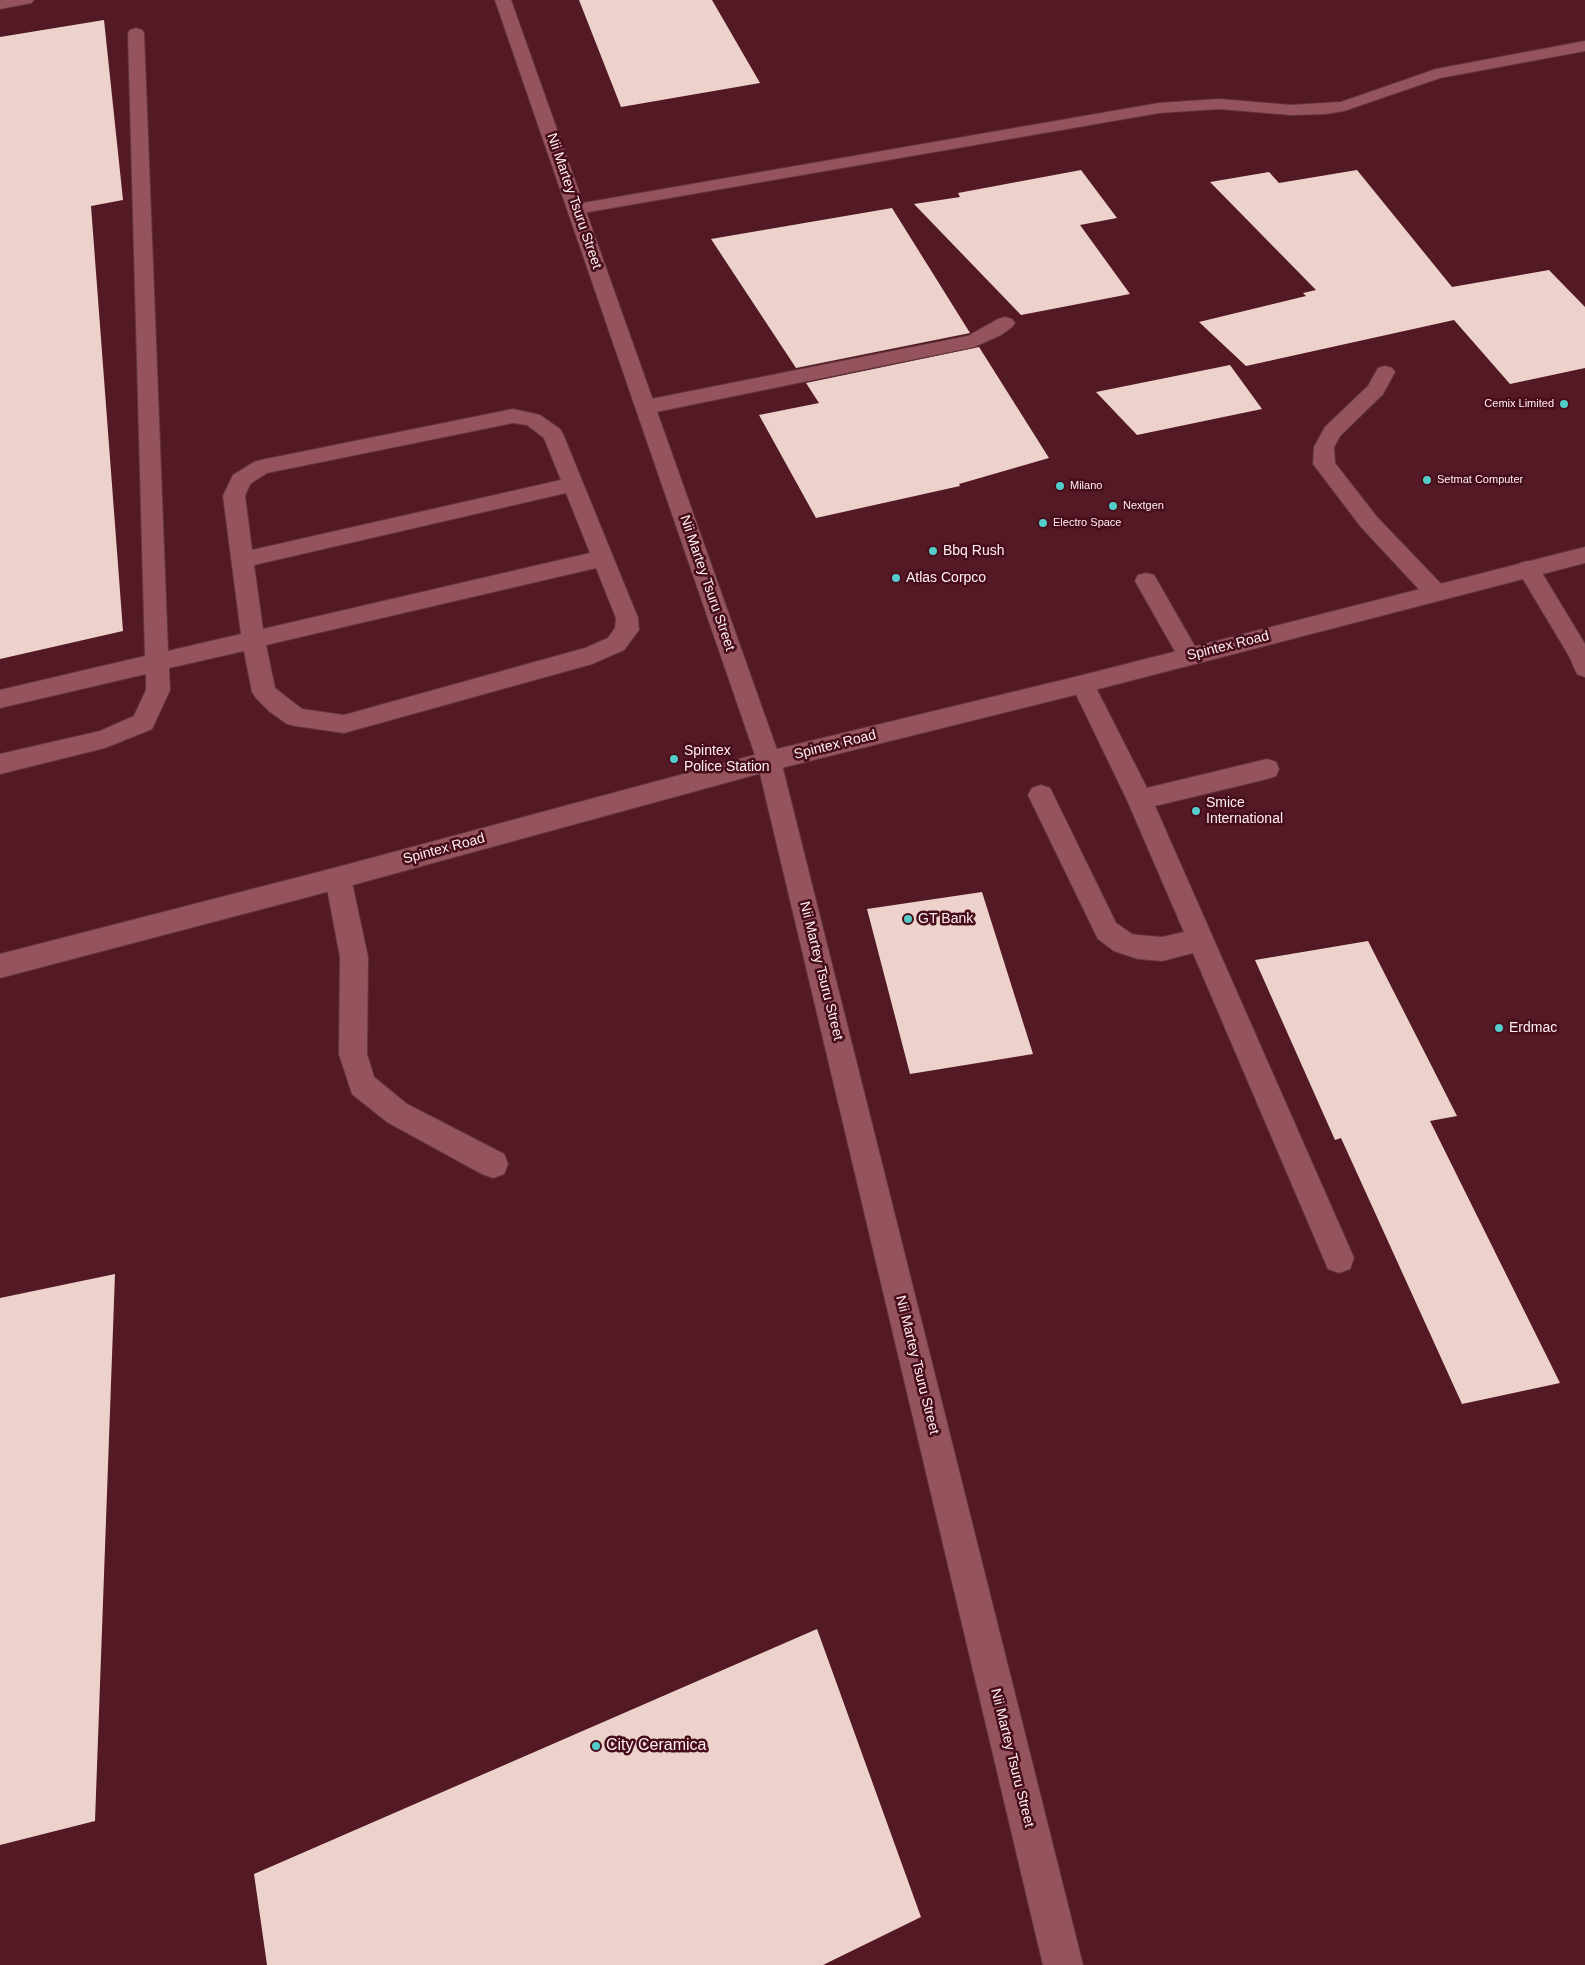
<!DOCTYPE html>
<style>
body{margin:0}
canvas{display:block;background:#531924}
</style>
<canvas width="1585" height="1965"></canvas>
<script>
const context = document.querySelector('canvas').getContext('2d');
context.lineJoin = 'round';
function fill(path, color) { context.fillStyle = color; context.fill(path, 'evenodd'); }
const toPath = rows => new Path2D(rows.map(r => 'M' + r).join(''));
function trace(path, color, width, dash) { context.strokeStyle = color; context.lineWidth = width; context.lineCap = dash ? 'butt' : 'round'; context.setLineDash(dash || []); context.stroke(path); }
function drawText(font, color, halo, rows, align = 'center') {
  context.font = font + ' Arial,sans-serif'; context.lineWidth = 5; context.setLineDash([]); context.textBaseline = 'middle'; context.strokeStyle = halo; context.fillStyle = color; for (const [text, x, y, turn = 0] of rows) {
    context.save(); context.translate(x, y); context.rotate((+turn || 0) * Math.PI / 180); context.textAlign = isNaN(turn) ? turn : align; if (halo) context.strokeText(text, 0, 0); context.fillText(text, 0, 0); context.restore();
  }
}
fill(toPath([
 [579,0,712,0,760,83,621,107],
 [104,20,123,200,91,206,123,631,0,659,0,37],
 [1081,170,1117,218,1080,225,1130,294,1021,315,914,204,960,197,958,193],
 [1357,170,1452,287,1549,270,1585,307,1585,368,1510,384,1454,320,1246,366,1199,322,1306,296,1303,293,1316,290,1210,182,1269,172,1279,183],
 [892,208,970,333,796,368,711,239],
 [979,347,1049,458,959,484,960,486,816,518,759,415,819,403,806,383],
 [1230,365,1262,409,1137,435,1096,392],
 [982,892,1033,1054,910,1074,867,909],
 [1368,941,1457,1116,1430,1121,1560,1383,1462,1404,1341,1138,1335,1140,1255,960],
 [115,1274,95,1821,0,1845,0,1298],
 [817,1629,921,1917,823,1965,267,1965,254,1874]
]), '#edd2cc');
const lane = toPath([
 [136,28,142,30,144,33,168,651,241,634,223,496,233,475,254,462,261,460,513,409,540,415,560,429,563,434,638,618,639,630,624,650,592,664,344,733,296,726,287,724,270,712,256,698,252,692,244,651,169,668,170,690,152,729,105,748,0,774,0,754,100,731,134,716,146,690,146,674,0,708,0,690,145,656,128,33,130,30,136,28],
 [513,423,527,425,544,438,561,480,252,550,245,496,250,484,267,473,513,423],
 [566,493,590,553,263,629,254,565,566,493],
 [596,568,616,618,615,628,608,638,585,648,344,715,302,709,275,688,266,645,596,568],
 [1585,41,1585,51,1440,78,1344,111,1325,114,1291,115,1219,109,1159,113,577,214,571,213,568,209,571,205,577,204,1159,103,1219,99,1291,105,1341,102,1436,69,1585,41],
 [1005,317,1012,319,1015,323,1012,327,1001,335,974,347,646,414,639,412,636,407,639,402,646,400,968,336,998,319,1005,317],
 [1385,366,1392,368,1395,372,1383,394,1340,436,1334,447,1335,463,1377,517,1444,587,1447,593,1444,599,1436,601,1428,599,1361,527,1313,464,1314,447,1325,427,1368,386,1378,368,1385,366],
 [1528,561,1536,563,1585,644,1585,677,1577,674,1569,656,1517,569,1520,563,1528,561],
 [1146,573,1154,575,1197,650,1201,656,1197,662,1189,665,1181,662,1135,581,1138,575,1146,573],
 [1083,675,1091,678,1147,788,1267,759,1276,762,1279,769,1276,776,1267,779,1155,806,1354,1258,1350,1269,1339,1273,1328,1269,1193,953,1162,961,1138,959,1114,951,1098,939,1028,795,1032,788,1041,785,1050,788,1116,923,1132,934,1138,935,1162,937,1184,932,1127,800,1071,684,1075,678,1083,675],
 [338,867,347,870,351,878,368,957,367,1054,374,1077,407,1104,504,1154,508,1164,504,1174,493,1178,482,1174,387,1122,352,1094,339,1054,340,957,325,878,329,870,338,867]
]);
const street = toPath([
 [0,0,34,0,31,3,0,9,0,0],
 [495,0,511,0,781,761,1083,1965,1043,1965,757,761,495,0]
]);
const secondary = toPath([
 [1585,547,1585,563,1083,693,769,771,338,889,0,978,0,954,338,867,769,751,1083,675,1585,547]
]);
trace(lane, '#61353f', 2);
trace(street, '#61353f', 2);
trace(secondary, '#61353f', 2);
fill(lane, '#95545d');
fill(street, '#95545d');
fill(secondary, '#95545d');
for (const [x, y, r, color] of [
 [1564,404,5,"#53cdc9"],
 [1427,480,5,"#53cdc9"],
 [1060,486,5,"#53cdc9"],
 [1113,506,5,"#53cdc9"],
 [1043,523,5,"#53cdc9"],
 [933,551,5,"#53cdc9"],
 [896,578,5,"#53cdc9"],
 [674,759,5,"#53cdc9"],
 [1196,811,5,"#53cdc9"],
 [908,919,5,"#53cdc9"],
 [1499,1028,5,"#53cdc9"],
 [596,1746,5,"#53cdc9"]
]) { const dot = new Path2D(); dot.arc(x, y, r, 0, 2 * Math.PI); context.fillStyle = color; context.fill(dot); trace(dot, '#470d1b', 2); }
drawText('11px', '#ffeff0', '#470d1b', [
 ["Cemix Limited",1554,404,"right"],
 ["Setmat Computer",1437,480],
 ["Milano",1070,486],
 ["Nextgen",1123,506],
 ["Electro Space",1053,523]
], 'left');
drawText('14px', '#ffeff0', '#470d1b', [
 ["Nii Martey Tsuru Street",574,201,71],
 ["Nii Martey Tsuru Street",707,583,71],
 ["Spintex Road",1228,646,-14],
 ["Spintex Road",835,745,-14],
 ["Spintex Road",444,849,-15],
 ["Nii Martey Tsuru Street",821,971,76],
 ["Nii Martey Tsuru Street",917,1365,76],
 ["Nii Martey Tsuru Street",1012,1758,76]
]);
drawText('14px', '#ffeff0', '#470d1b', [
 ["Bbq Rush",943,551],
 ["Atlas Corpco",906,578],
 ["Spintex",684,751],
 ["Police Station",684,767],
 ["Smice",1206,803],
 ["International",1206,819],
 ["GT Bank",918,919],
 ["Erdmac",1509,1028]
], 'left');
drawText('16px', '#ffeff0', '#470d1b', [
 ["City Ceramica",606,1746]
], 'left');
</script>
